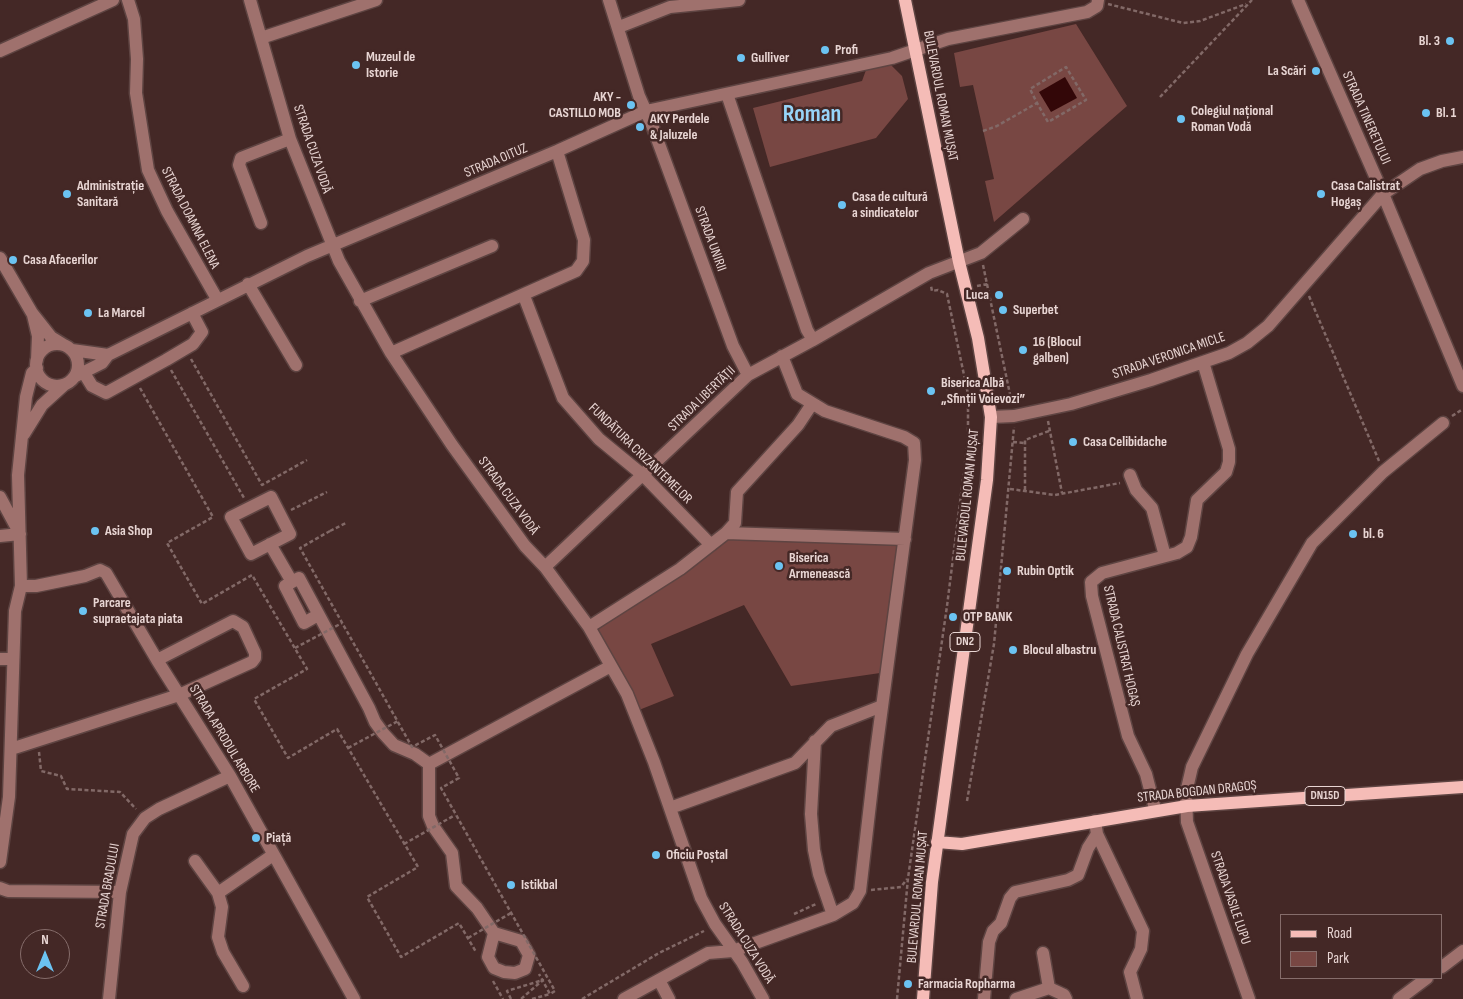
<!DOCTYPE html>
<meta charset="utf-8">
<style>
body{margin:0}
#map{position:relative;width:1463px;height:999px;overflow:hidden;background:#442826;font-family:"Sofia Sans Condensed",sans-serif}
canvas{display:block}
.legend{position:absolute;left:1280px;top:914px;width:162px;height:65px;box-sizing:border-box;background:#442826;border:1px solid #866d6b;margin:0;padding:6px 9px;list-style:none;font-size:15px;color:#e8d5d3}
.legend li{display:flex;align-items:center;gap:10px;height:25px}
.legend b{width:25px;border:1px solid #866d6b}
.north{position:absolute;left:20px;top:929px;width:50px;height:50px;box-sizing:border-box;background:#442826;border:1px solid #866d6b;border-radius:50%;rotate:0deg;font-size:14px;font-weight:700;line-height:20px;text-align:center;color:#e8d5d3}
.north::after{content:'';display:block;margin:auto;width:18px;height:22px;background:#6bc3f2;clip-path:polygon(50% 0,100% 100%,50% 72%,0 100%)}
</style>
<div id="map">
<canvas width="1463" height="999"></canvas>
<ul class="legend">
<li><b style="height:6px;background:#f5bcb7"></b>Road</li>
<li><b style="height:14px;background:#784743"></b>Park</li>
</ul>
<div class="north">N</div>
</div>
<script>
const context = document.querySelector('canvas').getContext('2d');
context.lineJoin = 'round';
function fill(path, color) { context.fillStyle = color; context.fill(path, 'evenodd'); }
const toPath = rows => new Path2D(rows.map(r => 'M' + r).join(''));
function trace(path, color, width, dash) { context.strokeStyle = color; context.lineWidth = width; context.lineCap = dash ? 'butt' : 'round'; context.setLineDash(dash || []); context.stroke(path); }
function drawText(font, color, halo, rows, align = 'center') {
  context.font = font + ' "Sofia Sans Condensed",sans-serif'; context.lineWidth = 5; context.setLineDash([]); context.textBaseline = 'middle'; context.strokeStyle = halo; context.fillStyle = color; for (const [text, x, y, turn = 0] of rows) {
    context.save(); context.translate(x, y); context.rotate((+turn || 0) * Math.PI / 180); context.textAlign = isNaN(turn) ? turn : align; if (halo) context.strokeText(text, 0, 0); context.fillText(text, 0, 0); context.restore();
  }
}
fill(toPath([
 [1076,24,1127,106,994,222,985,181,994,179,973,85,960,87,954,53],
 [891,65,902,76,908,99,876,138,770,167,753,108,862,81,866,70],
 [726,533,905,539,887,672,791,686,744,605,651,644,674,696,634,712,589,627]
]), '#784743');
fill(toPath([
 [1065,77,1077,98,1051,112,1039,92]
]), '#330708');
const minor = toPath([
 [128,0,134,19,137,59,136,93,148,170,167,211,217,299],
 [250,0,290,139,339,261,391,353,452,445,525,546,545,567,589,627,627,694,654,762,701,898,715,924,742,962,763,999],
 [609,0,639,96,652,125,733,346,748,375],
 [1298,0,1383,194,1463,386],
 [619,27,670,7,739,0],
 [261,38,376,0],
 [0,51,113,0],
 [727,94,807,330,813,340],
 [261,223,239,165,241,158,290,139],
 [0,258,32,313,51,337,64,345],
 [248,284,296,365],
 [524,296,563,398,599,439,644,476,711,545],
 [360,301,492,246],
 [33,315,38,336,37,360],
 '36 365a21 21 0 1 1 42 0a21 21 0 1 1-42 0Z',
 [72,350,108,355,307,256,557,151,646,111,892,58,948,39,1087,12,1097,6,1098,0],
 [391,353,576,271,583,261,584,240,557,151],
 [84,373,92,386,106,393,166,360,193,344,202,332,192,313],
 [76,376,102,363,108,355],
 [991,417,1014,416,1071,404,1151,380,1229,353,1247,343,1268,326,1383,194,1420,169,1442,161,1463,157],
 [24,434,42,405,64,385],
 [1130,475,1136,490,1152,508,1165,556],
 [0,497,20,534,0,536],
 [271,497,290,534,251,554,231,517,271,497],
 [726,533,905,539],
 [270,544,292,582],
 [545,567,748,375,813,340,929,273,981,253,1023,219],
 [21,586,36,586,85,576,100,570,106,573,157,660,230,776,354,999],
 [318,615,304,623,285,586,299,578,369,708,375,722,383,733,394,745,415,754,429,764,429,816,433,826,452,853,456,886,477,908,494,933,488,957,494,968,504,972,515,973,525,969,529,955,521,941,494,933],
 [589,627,680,569,726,533,735,523,737,492,798,425,812,404],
 [0,659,13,659],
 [815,741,811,814,814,850,819,874,833,915],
 [11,749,179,695,252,662,255,658,255,653,243,627,233,621,157,660],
 [429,764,611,666],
 [670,808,795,763,831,726,882,706],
 [1155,809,1146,774,1128,736,1092,596,1091,582,1102,573,1177,553,1187,547,1191,537,1197,500,1226,472,1229,462,1229,449,1203,362],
 [1097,834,1143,931,1141,949,1130,972,1137,999],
 [195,861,218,893,222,907,218,937,223,952,243,986],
 [0,862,9,797,15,611,21,586,18,475,26,397,32,373,37,368],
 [0,888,8,891,120,892],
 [218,893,273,855],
 [1043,953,1049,988],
 [1442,967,1463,951],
 [659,980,669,999],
 [109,999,120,892,133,834,145,818,159,809,230,776],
 [624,999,708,953,733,951,833,915,853,903,860,891,876,752,915,460,914,443,904,437,825,411,797,394,782,356],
 [984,999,989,942,993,931,1001,923,1010,898,1015,892,1068,880,1078,875,1088,848,1097,834,1095,821],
 [1016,999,1049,988,1064,995,1066,999],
 [1249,999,1187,822,1186,793,1192,767,1247,654,1312,543,1383,472,1443,423],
 [1399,999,1427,978]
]);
const major = toPath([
 [905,0,959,262,978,338,991,417,987,480,932,882,923,999],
 [937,842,962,844,1187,806,1463,787]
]);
trace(minor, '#5e4442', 15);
trace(major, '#5e4442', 15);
trace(toPath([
 [1108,4,1183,23,1200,21,1246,4],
 [1160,97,1252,0],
 [983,131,997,126,1037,103,1030,89,1066,67,1086,100,1048,122,1037,103],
 [983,265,1012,404],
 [977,286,988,284],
 [1309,296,1379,461],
 [191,359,262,485,307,460],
 [171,370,244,498],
 [140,388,213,517,167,543,202,604,252,575,307,669,254,699,288,758,337,729,418,867,367,897,401,957,459,923,476,952],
 [1452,416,1463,409],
 [1048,421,1062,493],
 [1013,442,1024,443],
 [1010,489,1055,495,1120,483],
 [1025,490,1025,440,1049,431],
 [291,510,327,492],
 [330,531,346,523],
 [39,752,41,771,61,776,67,789,120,792,136,809],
 [967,801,994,644,1014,427],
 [871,890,901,887,907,879],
 [794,914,816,904],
 [493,981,503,999],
 [511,999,507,991,543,980,521,999],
 [532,999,550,994,539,974],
 [582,999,659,953,704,931],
 [897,999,908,878,947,606,968,439,968,394,947,294,938,290,932,291,931,286]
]), '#826967', 2.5, [4, 2.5]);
trace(minor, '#9f716d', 12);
trace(major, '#f5bcb7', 12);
trace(toPath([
 [330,531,300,548,412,747,435,735,459,778,441,788,555,991,550,994],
 [295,648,342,623],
 [348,748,398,721],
 [404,844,455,815],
 [468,938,511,913]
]), '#826967', 2.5, [4, 2.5]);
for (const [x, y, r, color] of [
 [1450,41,5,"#6bc3f2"],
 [825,50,5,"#6bc3f2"],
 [741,58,5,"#6bc3f2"],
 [356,65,5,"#6bc3f2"],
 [1316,71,5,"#6bc3f2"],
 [631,105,5,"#6bc3f2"],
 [1426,113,5,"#6bc3f2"],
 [1181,119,5,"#6bc3f2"],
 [640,127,5,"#6bc3f2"],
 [67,194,5,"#6bc3f2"],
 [1321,194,5,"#6bc3f2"],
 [842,205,5,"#6bc3f2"],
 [13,260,5,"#6bc3f2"],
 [999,295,5,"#6bc3f2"],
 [1003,310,5,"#6bc3f2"],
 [88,313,5,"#6bc3f2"],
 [1023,350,5,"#6bc3f2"],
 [931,391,5,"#6bc3f2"],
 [1073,442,5,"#6bc3f2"],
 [95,531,5,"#6bc3f2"],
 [1353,534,5,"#6bc3f2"],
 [779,566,5,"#6bc3f2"],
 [1007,571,5,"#6bc3f2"],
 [83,611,5,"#6bc3f2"],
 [953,617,5,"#6bc3f2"],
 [1013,650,5,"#6bc3f2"],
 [256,838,5,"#6bc3f2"],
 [656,855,5,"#6bc3f2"],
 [511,885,5,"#6bc3f2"],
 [908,984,5,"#6bc3f2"]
]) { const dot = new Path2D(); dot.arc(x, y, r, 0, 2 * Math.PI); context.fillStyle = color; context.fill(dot); trace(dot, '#442826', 2); }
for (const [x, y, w] of [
 [965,642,30],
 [1325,796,40]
]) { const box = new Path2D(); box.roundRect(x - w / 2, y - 9.5, w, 19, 4); context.fillStyle = '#442826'; context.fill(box); trace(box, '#e8d5d3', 1); }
drawText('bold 12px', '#e8d5d3', null, [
 ["DN2",965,642],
 ["DN15D",1325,796]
]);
drawText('bold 14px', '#e8d5d3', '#442826', [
 ["Bl. 3",1440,41,"right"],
 ["Profi",835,50],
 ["Muzeul de",366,57],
 ["Istorie",366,73],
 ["Gulliver",751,58],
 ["La Scări",1306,71,"right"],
 ["AKY -",621,97,"right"],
 ["CASTILLO MOB",621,113,"right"],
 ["Colegiul național",1191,111],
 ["Roman Vodă",1191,127],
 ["Bl. 1",1436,113],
 ["AKY Perdele",650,119],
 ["& Jaluzele",650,135],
 ["Administrație",77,186],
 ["Sanitară",77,202],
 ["Casa Calistrat",1331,186],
 ["Hogaș",1331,202],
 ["Casa de cultură",852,197],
 ["a sindicatelor",852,213],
 ["Casa Afacerilor",23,260],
 ["Luca",989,295,"right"],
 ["Superbet",1013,310],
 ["La Marcel",98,313],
 ["16 (Blocul",1033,342],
 ["galben)",1033,358],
 ["Biserica Albă",941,383],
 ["„Sfinții Voievozi”",941,399],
 ["Casa Celibidache",1083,442],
 ["Asia Shop",105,531],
 ["bl. 6",1363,534],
 ["Biserica",789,558],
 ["Armenească",789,574],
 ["Rubin Optik",1017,571],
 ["Parcare",93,603],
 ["supraetajata piata",93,619],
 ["OTP BANK",963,617],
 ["Blocul albastru",1023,650],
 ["Piață",266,838],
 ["Oficiu Poștal",666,855],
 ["Istikbal",521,885],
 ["Farmacia Ropharma",918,984]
], 'left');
drawText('14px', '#e8d5d3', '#442826', [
 ["BULEVARDUL ROMAN MUȘAT",940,96,79],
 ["STRADA TINERETULUI",1366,118,66],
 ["STRADA CUZA VODĂ",312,149,71],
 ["STRADA OITUZ",496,161,-23],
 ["STRADA DOAMNA ELENA",190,218,63],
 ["STRADA UNIRII",710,239,70],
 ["STRADA VERONICA MICLE",1169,356,-19],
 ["STRADA LIBERTĂȚII",702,399,-44],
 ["FUNDĂTURA CRIZANTEMELOR",640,454,44],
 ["BULEVARDUL ROMAN MUȘAT",968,495,-84],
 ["STRADA CUZA VODĂ",508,496,54],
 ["STRADA CALISTRAT HOGAȘ",1121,646,77],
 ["STRADA APRODUL ARBORE",224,739,59],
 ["STRADA BOGDAN DRAGOȘ",1197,792,-6],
 ["STRADA BRADULUI",108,886,-80],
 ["BULEVARDUL ROMAN MUȘAT",918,897,-85],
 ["STRADA VASILE LUPU",1230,898,71],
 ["STRADA CUZA VODĂ",746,943,58]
]);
drawText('bold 24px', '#97d4f8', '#442826', [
 ["Roman",812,115]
]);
</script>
